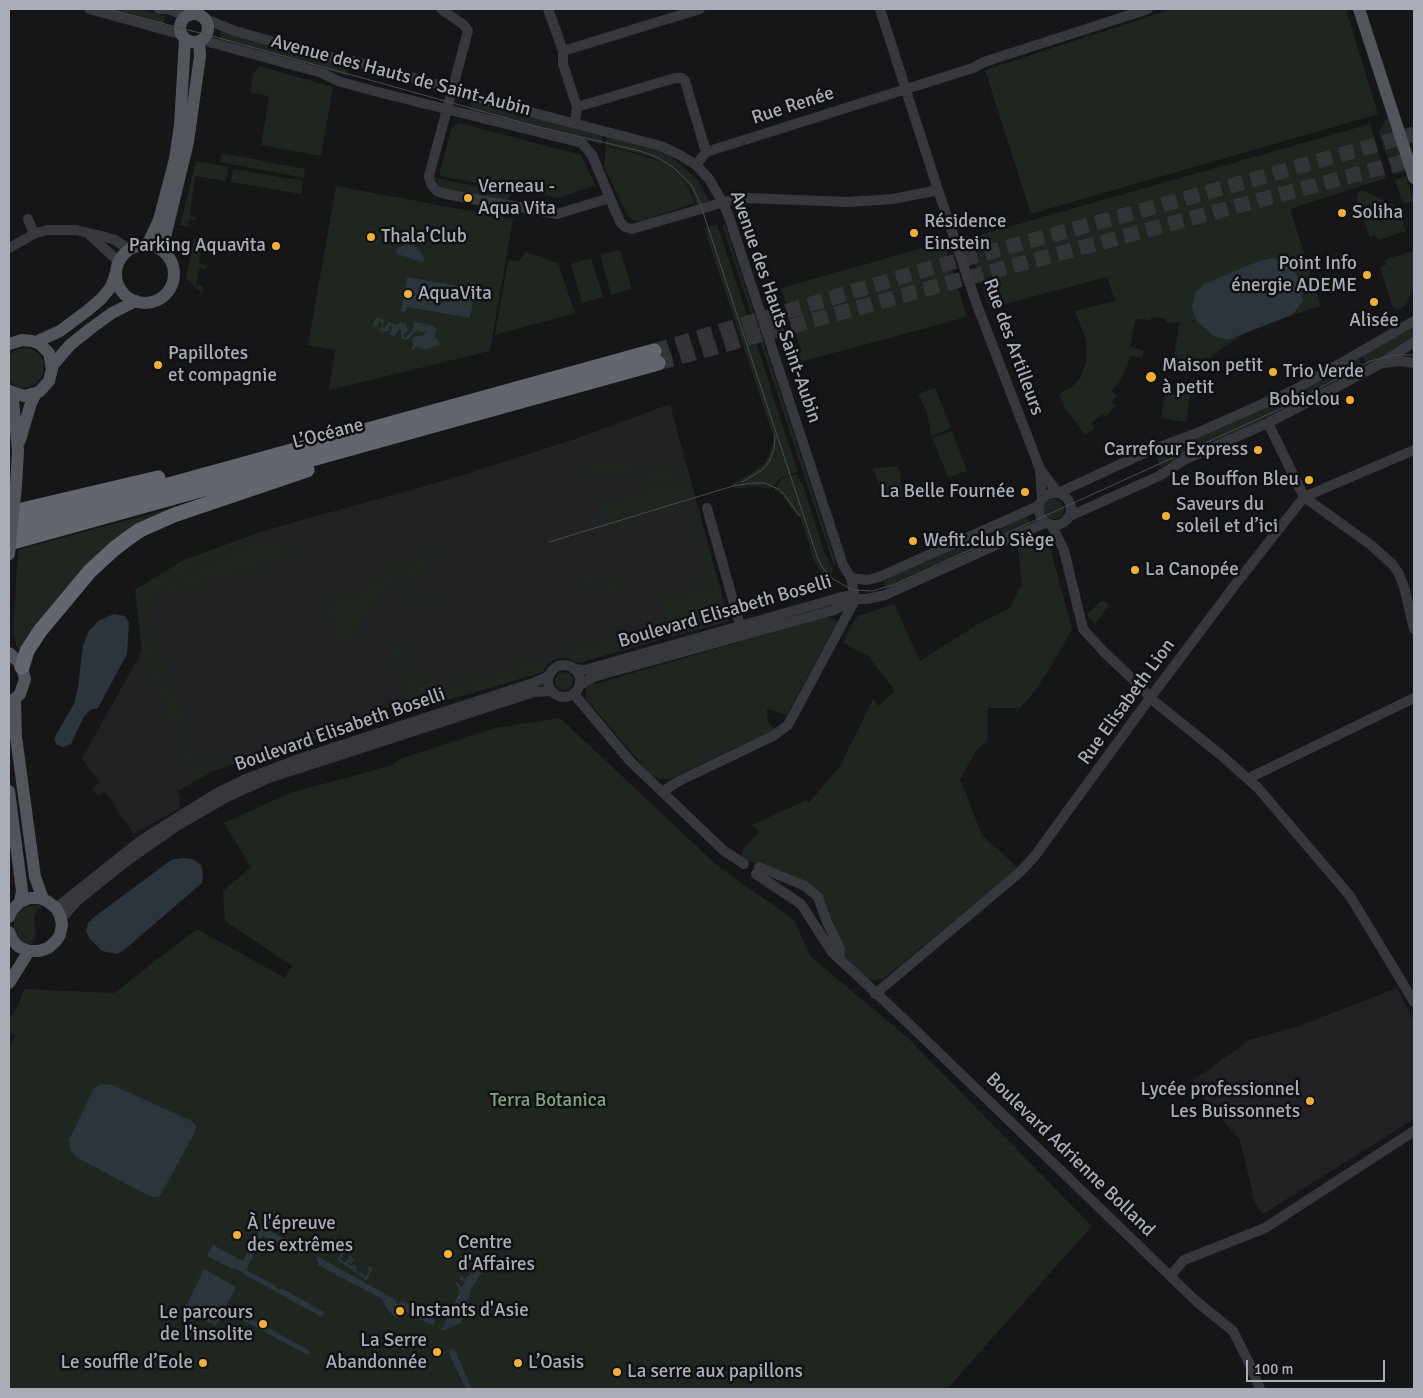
<!DOCTYPE html>
<meta charset="utf-8">
<style>
body{margin:0}
#map{position:relative;width:1423px;height:1398px;overflow:hidden;background:#161618;font-family:Signika,sans-serif}
canvas{display:block}
.frame{position:absolute;inset:0;border:10px solid #a8adb8;pointer-events:none}
.scale{position:absolute;left:1246px;top:1360px;width:139px;height:22px;box-sizing:border-box;border:2px solid #a8adb8;border-top:0;padding-left:6px;font-size:15px;line-height:18px;white-space:nowrap;color:#a8adb8;-webkit-text-stroke:4px #111113;paint-order:stroke}
</style>
<div id="map">
<canvas width="1423" height="1398"></canvas>
<div class="frame"></div>
<div class="scale">100 m</div>
</div>
<script>
const context = document.querySelector('canvas').getContext('2d');
context.lineJoin = 'round';
function fill(path, color) { context.fillStyle = color; context.fill(path, 'evenodd'); }
const toPath = rows => new Path2D(rows.map(r => 'M' + r).join(''));
function trace(path, color, width, dash) { context.strokeStyle = color; context.lineWidth = width; context.lineCap = dash ? 'butt' : 'round'; context.setLineDash(dash || []); context.stroke(path); }
function drawText(font, color, halo, rows, align = 'center') {
  context.font = font + ' Signika,sans-serif'; context.lineWidth = 5; context.setLineDash([]); context.textBaseline = 'middle'; context.strokeStyle = halo; context.fillStyle = color; for (const [text, x, y, turn = 0] of rows) {
    context.save(); context.translate(x, y); context.rotate((+turn || 0) * Math.PI / 180); context.textAlign = isNaN(turn) ? turn : align; if (halo) context.strokeText(text, 0, 0); context.fillText(text, 0, 0); context.restore();
  }
}
fill(toPath([
 [670,404,729,621,671,637,670,634,659,637,659,640,578,663,568,658,558,658,548,663,543,672,411,711,408,707,406,701,384,708,384,719,210,772,177,792,179,795,180,808,134,834,105,792,98,796,92,789,99,783,82,758,142,651,135,590,184,560,263,531,450,479,575,439],
 [1397,988,1414,1022,1414,1119,1263,1214,1255,1204,1240,1140,1190,1083,1249,1040,1296,1027]
]), '#222225');
fill(toPath([
 [101,9,137,9,165,16,164,25],
 [1172,9,1346,9,1378,114,1031,214,985,70],
 [221,31,349,67,347,76,220,40],
 [259,66,333,87,321,156,261,145,269,96,250,93,253,74],
 [471,101,603,135,601,144,469,110],
 [1388,118,1406,171,1393,175,1379,133,1385,120],
 [459,123,581,155,595,185,559,198,440,176,439,174,452,127],
 [1370,124,1386,178,1290,209,1321,306,1278,319,1242,335,1202,363,1182,372,1172,369,1179,323,1166,322,1166,319,1151,317,1151,320,1136,319,1130,346,1144,351,1142,358,1131,356,1123,375,1112,391,1117,395,1112,402,1116,405,1106,417,1102,413,1091,424,1095,428,1085,435,1065,408,1059,394,1071,388,1080,378,1087,360,1086,340,1075,311,1115,301,1107,277,990,308,966,239],
 [607,136,656,149,669,155,696,178,701,185,709,201,697,205,690,188,679,175,689,189,695,203,640,221,633,220,628,217,604,167,606,146,647,157,664,164,649,156,605,145],
 [222,153,305,169,304,178,220,162],
 [196,161,228,167,226,181,195,176,190,216,196,217,196,220,189,219,188,227,180,225],
 [233,169,303,181,301,194,231,182],
 [1406,176,1414,201,1403,204,1395,180],
 [435,178,510,193,509,199,505,201,446,190,440,186],
 [336,186,513,219,490,351,329,390,335,350,308,345],
 [1362,190,1398,207,1406,231,1378,240,1375,235,1370,237,1357,201,1357,194],
 [717,224,770,385,769,388,770,388,798,472,780,478,771,489,754,486,735,489,733,483,755,471,765,463,771,451,774,438,704,228],
 [722,225,725,225,835,560,836,565,834,566],
 [194,238,209,241,209,245,202,244,199,261,199,264,206,265,206,269,199,268,198,275,196,285,203,286,202,293,186,279],
 [944,242,967,317,796,363,793,351,801,349,781,288],
 [620,250,632,289,611,295,600,255],
 [1413,251,1414,255,1414,287,1405,306,1398,310,1392,306,1380,267,1386,265,1384,260],
 [526,252,558,263,575,313,495,335,508,260,518,261],
 [591,258,603,297,582,303,571,264],
 [1414,326,1414,336,1406,344,1368,366,1362,355],
 [25,348,32,349,39,354,43,360,44,368,43,375,35,384,28,387,21,388,14,385,9,381,9,355,17,349],
 [1358,357,1364,368,1359,369,1360,370,1296,405,1291,394,1354,360,1355,361],
 [935,388,951,428,931,436,927,412,918,394],
 [1165,391,1190,395,1186,422,1161,418],
 [1284,398,1289,408,1161,467,1156,456],
 [952,431,967,471,948,477,932,438],
 [606,463,652,468,679,476,690,483,613,474,600,475,579,471,597,464],
 [897,466,900,472,903,497,882,500,876,475,872,469],
 [797,474,800,482,802,482,824,551,824,553,825,553,833,569,830,582,820,571,813,558,809,546,811,544,809,544,794,499,799,519,782,495,774,489,782,479],
 [682,486,693,488,695,496,604,523,600,516,599,504,647,490],
 '1044 509a10 10 0 1 1 20 0a10 10 0 1 1-20 0Z',
 [205,499,147,522,22,649,19,649,16,645,13,632,18,550],
 [699,512,729,621,671,637,660,605,662,600,712,584,691,514],
 [1026,515,1031,526,887,591,883,580,886,578,887,580,888,577],
 [263,531,264,537,257,537,236,545,162,586,150,599,148,604,148,621,152,650,159,673,164,683,173,691,180,714,184,714,188,718,179,721,185,741,187,741,195,767,202,765,205,767,232,759,233,761,314,738,314,735,352,723,362,712,381,706,384,708,384,719,210,772,194,781,142,651,135,590,184,560],
 [1040,538,1049,543,1072,630,1047,673,1030,697,1019,708,988,708,987,742,978,748,960,779,982,835,1018,868,883,979,871,980,866,978,843,955,807,887,741,857,744,848,759,832,752,825,806,800,809,803,840,766,873,699,878,706,895,691,868,656,843,643,852,623,858,616,894,604,920,661,978,624,1010,608,1019,589,1022,586,1018,547],
 [254,541,267,541,305,552,160,595,154,600,158,593,166,586,221,557],
 [440,552,450,558,421,567,422,577,398,584,398,586,386,595,400,573,409,564,420,558],
 [406,562,359,626,338,647,326,605,366,592,391,569,398,565],
 [588,577,620,586,622,588,622,593,620,595,577,581],
 [448,590,449,594,391,614,402,604],
 [1102,600,1109,605,1095,624,1088,617,1088,613],
 [829,616,837,622,787,715,767,709,768,721,774,730,670,779,660,779,649,773,586,699,586,688,594,680,595,684],
 [151,620,153,625,171,685,166,681,161,672,153,642],
 [652,620,659,640,578,663,568,658,558,658,548,663,543,672,411,711,407,706,400,681,401,675,432,685,434,692,620,635,639,637,648,631],
 [394,647,419,656,396,663,393,661,390,649],
 '555 681a9 9 0 1 1 18 0a9 9 0 1 1-18 0Z',
 [560,718,719,867,794,920,811,957,907,1037,1092,1226,947,1389,9,1389,9,1050,16,1034,9,1035,9,1020,18,1005,24,989,114,993,197,929,285,978,292,966,225,921,223,891,251,867,224,823,290,793,390,766,400,759,495,728],
 [38,905,43,907,37,910,34,917,36,934,31,945,23,942,17,937,14,929,14,922,17,914,22,909,30,906]
]), '#1e261f');
fill(toPath([
 [407,244,414,246,419,249,425,261,422,262,397,254,396,252,398,247],
 [1273,258,1290,264,1300,281,1303,301,1292,315,1227,340,1212,335,1197,321,1192,307,1195,293,1204,284,1259,261],
 [407,277,475,289,470,318,407,307,406,312,401,311],
 [377,318,382,319,384,321,382,327,384,330,389,322,396,325,401,322,406,324,408,330,403,335,405,338,413,330,414,322,434,326,437,329,434,337,438,340,439,345,424,350,417,346,413,350,411,349,414,344,412,341,413,337,424,335,426,332,416,331,408,339,404,340,401,337,401,329,399,329,394,337,390,334,392,327,391,325,389,326,389,330,385,332,380,330,382,323,380,321,378,322,377,327,372,326,375,320],
 [114,614,125,616,129,623,127,654,98,708,90,710,83,718,71,744,63,747,57,745,54,739,57,733,74,704,78,687,83,645,89,631,98,621],
 [182,858,193,859,201,865,203,875,202,883,124,950,117,954,102,951,89,938,86,931,88,923,93,918,171,860],
 [101,1084,112,1085,192,1121,196,1126,195,1132,160,1196,153,1197,147,1195,76,1157,71,1151,69,1140,94,1088],
 [269,1211,274,1214,267,1229,288,1241,285,1247,263,1236,246,1270,274,1285,274,1286,280,1290,281,1288,324,1312,322,1317,243,1274,244,1273,234,1268,233,1269,207,1256,213,1245,243,1261],
 [317,1256,396,1300,397,1304,404,1302,435,1320,433,1326,393,1305,398,1318,394,1316,388,1310,382,1299,318,1265],
 [483,1261,488,1266,479,1276,471,1290,461,1323,441,1331,460,1291,458,1289,459,1287,455,1284,456,1282,459,1284,461,1288,466,1281,462,1281,459,1279,461,1276,465,1279],
 [204,1269,236,1287,216,1326,184,1310],
 [234,1309,310,1351,308,1355,231,1314],
 [454,1349,457,1355,472,1389,466,1389,448,1351]
]), '#2c353c');
trace(toPath([
 [350,1257,352,1260,351,1262,348,1260,346,1264,339,1260,343,1251,352,1246],
 [346,1264,351,1268,353,1266,355,1267,354,1270,357,1272],
 [360,1273,366,1279,371,1269,369,1268]
]), '#2c353c', 2.5);
trace(toPath([
 [654,351,935,267,1180,200,1414,134],
 [658,363,941,285,1414,159]
]), '#333438', 15, [15, 8]);
trace(toPath([
 [89,9,180,34],
 [159,9,168,9,186,16],
 [441,9,464,25,468,31,429,176,431,184,437,191,446,194,557,214,610,198],
 [548,9,563,51,563,64,577,107,575,123],
 [880,9,938,190,977,305,1040,469,1058,493],
 [205,19,235,31,329,57,353,61,471,94,484,100,661,146,678,154,696,165,709,179,723,203,729,217,843,565,851,578,855,599],
 [202,40,322,73,338,81,374,91,582,143,592,155,620,222,625,227,632,229,735,199,749,198,848,202,893,199,938,190],
 [563,51,700,9],
 [577,107,675,78,682,78,685,81,706,152],
 [696,165,706,152,973,68,984,62,1148,9],
 [28,219,34,234],
 [89,234,119,262],
 [9,248,36,233,48,230,76,230,102,236,115,240,130,250],
 [1384,363,1400,361,1414,363],
 [1268,423,1304,497,1371,545,1393,565,1399,574,1404,587,1414,629],
 [1040,469,1042,499],
 '1039 509a16 16 0 1 1 32 0a16 16 0 1 1-32 0Z',
 [1058,493,1149,451,1197,433,1294,390,1414,321],
 [707,508,742,632],
 [1070,516,1159,476,1184,460,1268,423,1380,364,1414,342],
 [1052,526,1064,550,1083,629,1104,652,1142,688,1150,698,1221,755,1258,788,1350,896,1414,1002],
 [851,578,867,580,879,577,1038,506],
 '548 681a16 16 0 1 1 32 0a16 16 0 1 1-32 0Z',
 [574,669,585,670,599,666,842,597,847,596,855,599,867,599,885,595,1045,523],
 [580,685,593,677,834,610,855,599],
 [574,694,630,761,723,850,744,864],
 [1249,778,1414,698],
 [662,792,679,781,773,736,788,725,855,600],
 [759,867,805,886,818,897,827,922,840,949,839,959],
 [756,874,801,904,832,952,907,1022,1196,1301,1233,1331,1249,1363,1260,1389],
 [56,908,143,839,217,793,246,779,299,759,533,683,549,676],
 [61,919,78,900,124,863,177,826,227,797,269,778,534,692,552,691],
 [875,994,1019,873,1034,857,1150,698,1235,585,1304,497,1414,450],
 [1170,1276,1184,1260,1265,1228,1414,1131]
]), '#37383d', 10);
trace(toPath([
 [1359,9,1414,178],
 '180 28a14 14 0 1 1 28 0a14 14 0 1 1-28 0Z',
 [147,245,159,220,175,159,180,125,185,40],
 '116 274a29 29 0 1 1 58 0a29 29 0 1 1-58 0Z',
 [165,253,165,237,188,142,200,56,199,42],
 [36,342,60,331,87,311,101,299,111,287,116,273],
 [9,344,22,340,32,341,40,344,49,353,52,369,49,381,39,392,24,396,9,391],
 [52,366,70,345,90,329,112,313,136,301],
 [10,392,13,401,18,450,16,486],
 [20,440,31,403,36,393],
 [9,653,21,664,25,679,20,694,9,704],
 [15,700,16,737,35,877,43,899],
 [9,791,22,891,20,902],
 [9,917,12,910,20,902,30,898,39,898,47,901,56,908,60,915,62,925,60,935,56,941,48,948,39,951,29,951,19,947,13,941,9,932],
 [9,983,29,951]
]), '#53555c', 12);
trace(toPath([
 [9,513,158,478],
 [9,529,654,351],
 [9,543,658,363],
 [22,667,27,651,40,631,90,571,114,549,127,539,140,530,174,515,307,470]
]), '#63666e', 15);
trace(toPath([
 [108,9,219,38,535,126,640,151,657,157,673,167,692,186,700,203,818,559,822,567,833,579,853,590,872,591,893,585,1280,409,1370,361,1395,355,1414,355],
 [742,482,762,470,769,462,774,449,775,435],
 [549,542,733,486,752,483,765,483,778,489,784,494,800,516]
]), '#4a4c52', 1);
trace(toPath([
 [9,554,16,486]
]), '#53555c', 12);
for (const [x, y, r, color] of [
 [468,198,5,"#f2b134"],
 [1342,213,5,"#f2b134"],
 [914,233,5,"#f2b134"],
 [371,237,5,"#f2b134"],
 [276,246,5,"#f2b134"],
 [1367,275,5,"#f2b134"],
 [408,294,5,"#f2b134"],
 [1374,302,5,"#f2b134"],
 [158,365,5,"#f2b134"],
 [1273,372,5,"#f2b134"],
 [1151,377,6,"#f2b134"],
 [1350,400,5,"#f2b134"],
 [1258,450,5,"#f2b134"],
 [1309,480,5,"#f2b134"],
 [1025,492,5,"#f2b134"],
 [1166,516,5,"#f2b134"],
 [913,541,5,"#f2b134"],
 [1135,570,5,"#f2b134"],
 [1310,1101,5,"#f2b134"],
 [237,1235,5,"#f2b134"],
 [448,1254,5,"#f2b134"],
 [400,1311,5,"#f2b134"],
 [263,1324,5,"#f2b134"],
 [437,1352,5,"#f2b134"],
 [203,1363,5,"#f2b134"],
 [518,1363,5,"#f2b134"],
 [617,1372,5,"#f2b134"]
]) { const dot = new Path2D(); dot.arc(x, y, r, 0, 2 * Math.PI); context.fillStyle = color; context.fill(dot); trace(dot, '#111113', 2); }
drawText('19px', '#a8adb8', '#111113', [
 ["Avenue des Hauts de Saint-Aubin",401,76,15],
 ["Rue Renée",793,106,-18],
 ["Avenue des Hauts Saint-Aubin",775,307,71],
 ["Rue des Artilleurs",1013,347,70],
 ["L’Océane",328,434,-15],
 ["Boulevard Elisabeth Boselli",725,612,-16],
 ["Rue Elisabeth Lion",1127,702,-54],
 ["Boulevard Elisabeth Boselli",340,730,-19],
 ["Boulevard Adrienne Bolland",1070,1155,44]
]);
drawText('19px', '#a8adb8', '#111113', [
 ["Verneau -",478,187],
 ["Aqua Vita",478,209],
 ["Soliha",1352,213],
 ["Résidence",924,222],
 ["Einstein",924,244],
 ["Thala'Club",381,237],
 ["Parking Aquavita",266,246,"right"],
 ["Point Info",1357,264,"right"],
 ["énergie ADEME",1357,286,"right"],
 ["AquaVita",418,294],
 ["Alisée",1374,321,"center"],
 ["Papillotes",168,354],
 ["et compagnie",168,376],
 ["Maison petit",1162,366],
 ["à petit",1162,388],
 ["Trio Verde",1283,372],
 ["Bobiclou",1340,400,"right"],
 ["Carrefour Express",1248,450,"right"],
 ["Le Bouffon Bleu",1299,480,"right"],
 ["La Belle Fournée",1015,492,"right"],
 ["Saveurs du",1176,505],
 ["soleil et d’ici",1176,527],
 ["Wefit.club Siège",923,541],
 ["La Canopée",1145,570],
 ["Lycée professionnel",1300,1090,"right"],
 ["Les Buissonnets",1300,1112,"right"],
 ["À l'épreuve",247,1224],
 ["des extrêmes",247,1246],
 ["Centre",458,1243],
 ["d'Affaires",458,1265],
 ["Instants d'Asie",410,1311],
 ["Le parcours",253,1313,"right"],
 ["de l'insolite",253,1335,"right"],
 ["La Serre",427,1341,"right"],
 ["Abandonnée",427,1363,"right"],
 ["Le souffle d’Eole",193,1363,"right"],
 ["L’Oasis",528,1363],
 ["La serre aux papillons",627,1372]
], 'left');
drawText('19px', '#7fa381', '#111113', [
 ["Terra Botanica",548,1101]
]);
</script>
